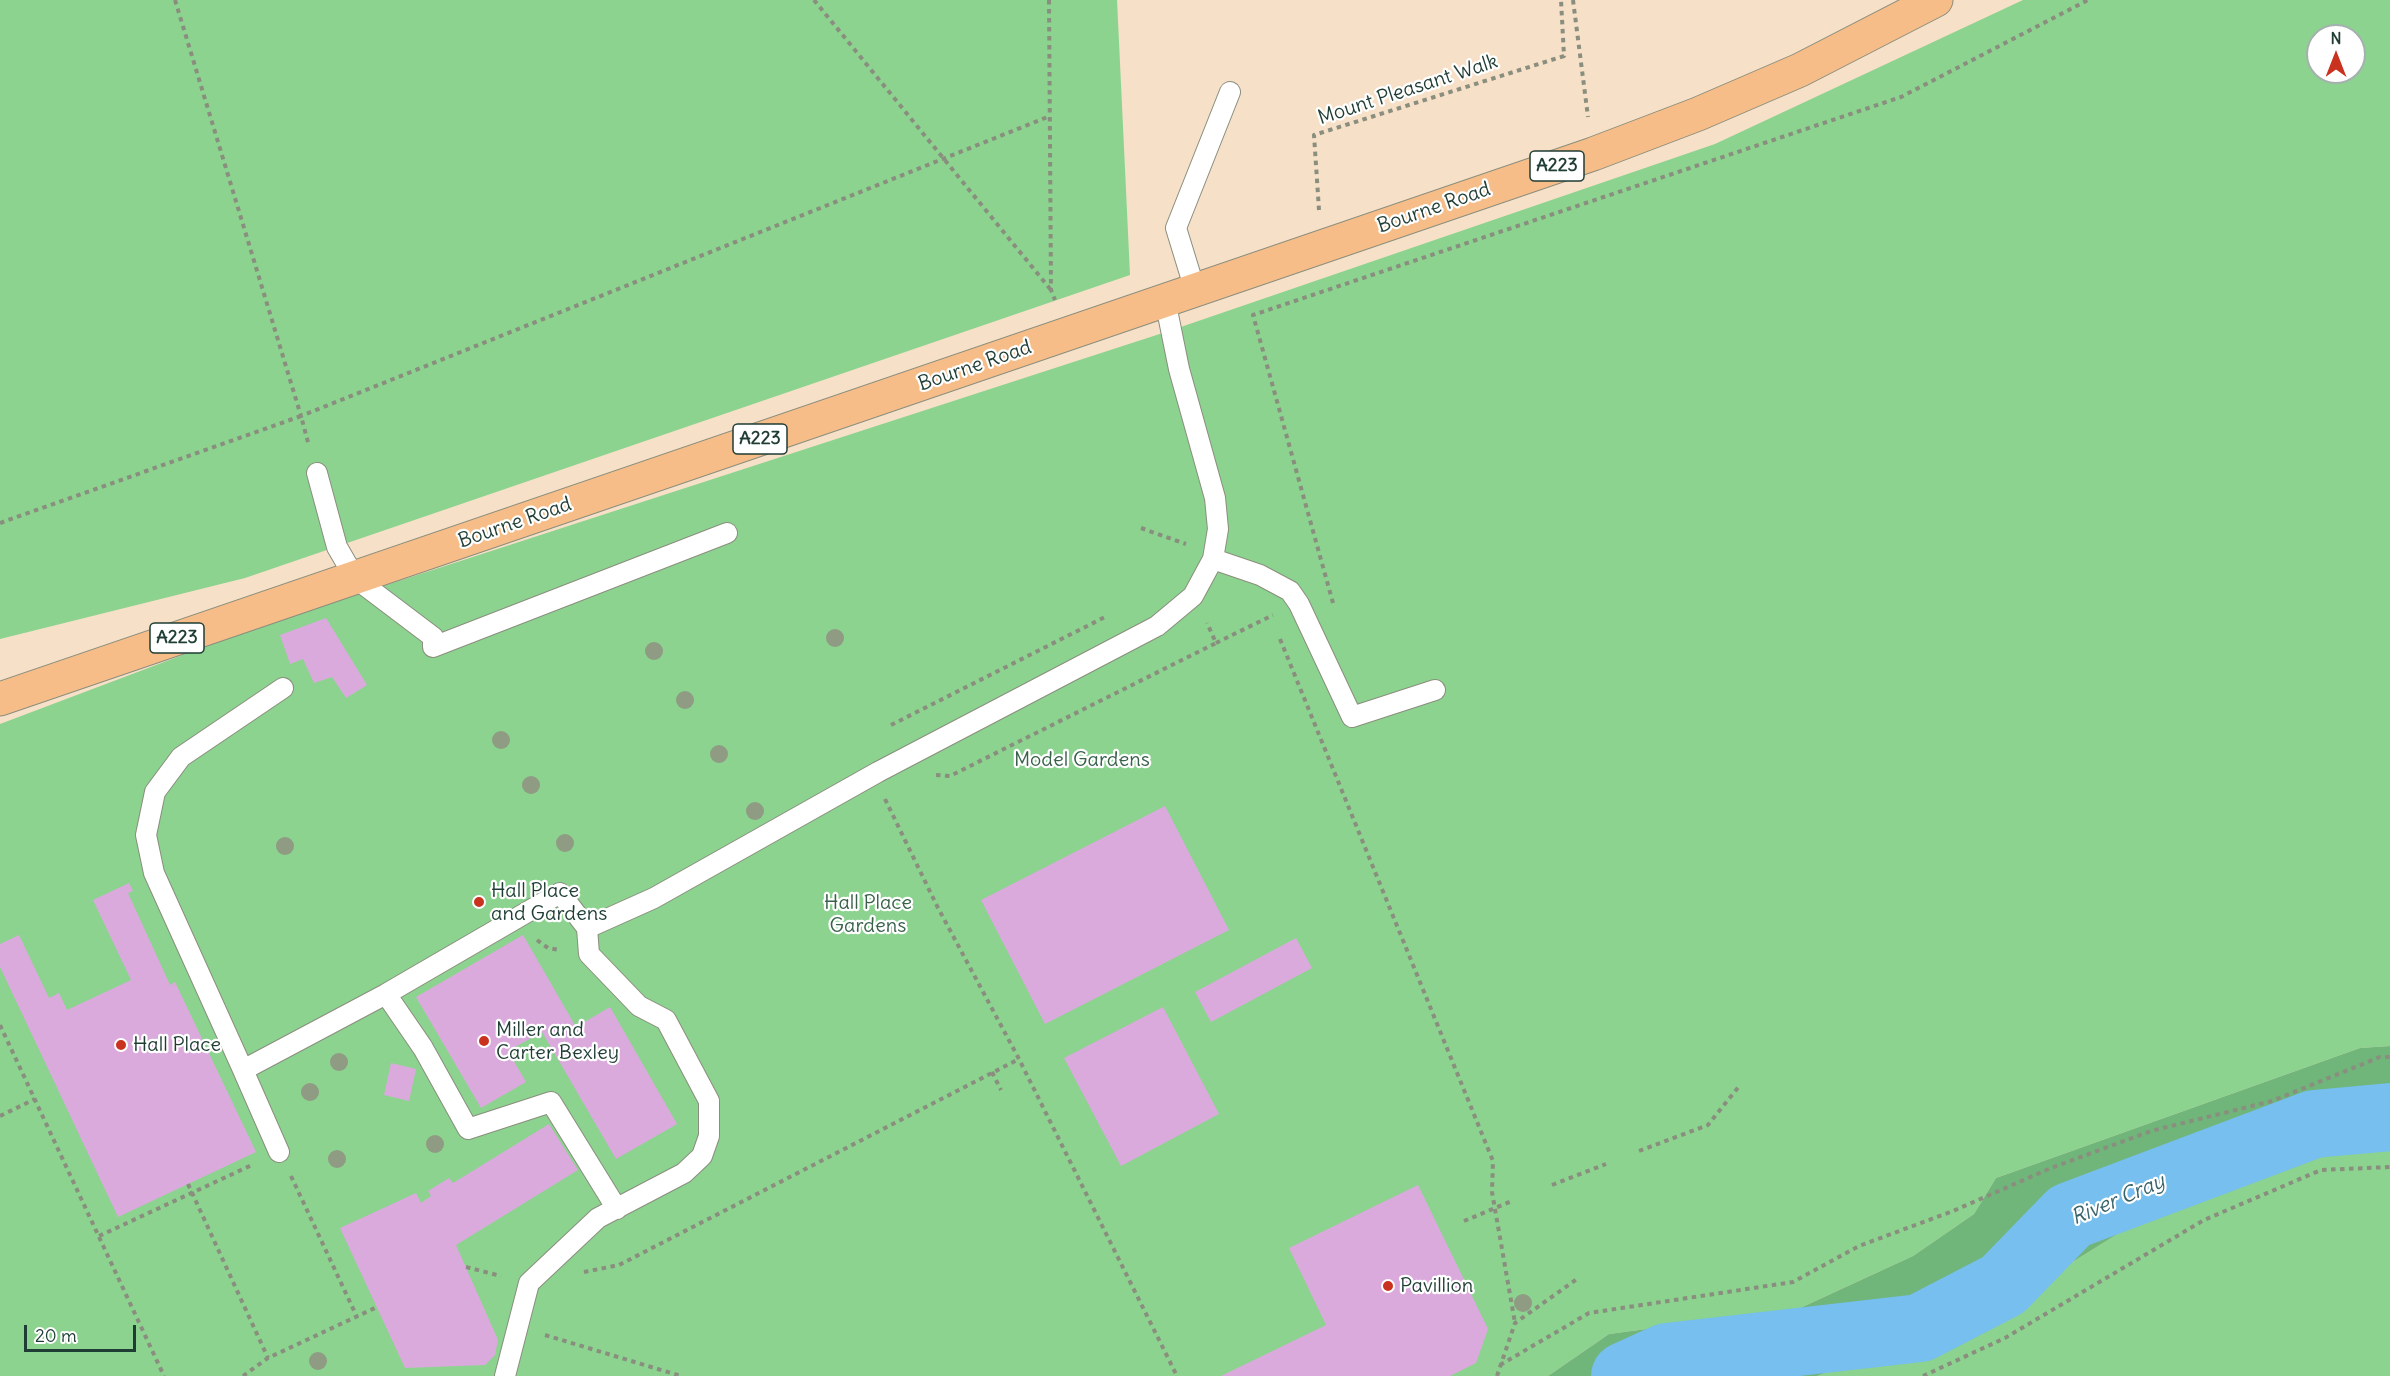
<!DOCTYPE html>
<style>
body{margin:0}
#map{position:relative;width:2390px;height:1376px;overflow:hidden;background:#f6e0c7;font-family:Delius,sans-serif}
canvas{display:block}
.north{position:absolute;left:2306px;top:24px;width:60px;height:60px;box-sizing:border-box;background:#fff;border:2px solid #a5b1ae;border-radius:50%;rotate:0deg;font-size:16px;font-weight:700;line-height:24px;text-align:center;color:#1f3d34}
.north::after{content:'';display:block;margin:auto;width:21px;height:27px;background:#c8321e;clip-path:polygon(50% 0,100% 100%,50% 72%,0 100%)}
.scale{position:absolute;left:24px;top:1325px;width:112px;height:27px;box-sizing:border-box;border:3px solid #1f3d34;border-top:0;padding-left:8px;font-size:18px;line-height:21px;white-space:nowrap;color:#1f3d34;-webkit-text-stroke:4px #fff;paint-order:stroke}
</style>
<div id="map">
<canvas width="2390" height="1376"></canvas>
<div class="north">N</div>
<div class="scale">20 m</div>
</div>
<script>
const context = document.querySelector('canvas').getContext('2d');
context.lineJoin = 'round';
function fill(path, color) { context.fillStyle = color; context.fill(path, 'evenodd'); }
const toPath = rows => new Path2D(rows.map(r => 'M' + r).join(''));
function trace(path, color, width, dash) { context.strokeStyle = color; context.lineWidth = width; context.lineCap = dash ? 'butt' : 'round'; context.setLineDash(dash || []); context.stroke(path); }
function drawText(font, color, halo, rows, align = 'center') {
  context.font = font + ' Delius,sans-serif'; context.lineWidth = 4.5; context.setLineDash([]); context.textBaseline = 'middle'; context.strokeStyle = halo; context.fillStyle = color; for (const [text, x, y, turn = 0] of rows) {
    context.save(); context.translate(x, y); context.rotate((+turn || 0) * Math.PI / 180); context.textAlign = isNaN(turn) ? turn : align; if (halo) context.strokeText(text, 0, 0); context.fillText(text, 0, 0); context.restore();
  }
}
fill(toPath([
 [0,0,1117,0,1130,275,245,578,0,639],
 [2023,0,2390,0,2390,1046,2360,1048,1996,1178,1974,1214,1913,1256,1798,1309,1609,1334,1548,1376,0,1376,0,724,254,628,1172,330,1715,144],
 [2318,36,2354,36,2354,72,2318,72],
 [2363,1137,2390,1140,2390,1376,1817,1376,2005,1304,2161,1207]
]), '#8bd38f');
fill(toPath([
 [2390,1046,2390,1140,2363,1137,2161,1207,2005,1304,1817,1376,1548,1376,1609,1334,1798,1309,1913,1256,1974,1214,1996,1178,2360,1048]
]), '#70b57a');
trace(toPath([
 [1625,1376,1667,1357,1920,1328,2003,1285,2070,1216,2314,1124,2390,1117]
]), '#76bfee', 68);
fill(toPath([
 [326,618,367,685,346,698,332,677,314,683,303,659,290,664,280,635],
 [1165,806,1229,930,1045,1024,981,900],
 [129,883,133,891,128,893,170,985,175,982,256,1152,118,1217,0,967,0,944,19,935,49,998,59,993,67,1010,131,980,93,900],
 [523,935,576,1027,610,1007,677,1124,616,1159,542,1032,508,1051,526,1082,481,1108,416,997],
 [1296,938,1312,968,1211,1022,1195,992],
 [1163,1007,1219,1114,1121,1166,1064,1058],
 [391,1063,416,1069,409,1101,384,1095],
 [549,1124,578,1170,456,1245,498,1340,495,1355,485,1365,405,1368,340,1228,416,1193,421,1203,431,1196,428,1191,449,1178,453,1183],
 [1418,1185,1488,1329,1476,1363,1450,1376,1221,1376,1326,1325,1289,1248]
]), '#dbaadd');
const service = toPath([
 [1195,290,1176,228,1230,92],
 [317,473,337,547,355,578,433,637,433,647,727,533],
 [1213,559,1260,575,1290,591,1299,604,1352,717,1435,690],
 [587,928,654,898,878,772,1157,626,1193,596,1213,559,1218,529,1215,498,1179,369,1165,300],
 [386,994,423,1048,468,1129,551,1102,617,1209],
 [243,1070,154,873,146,835,155,792,181,757,283,688],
 [279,1152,243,1070,386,994,560,893,587,928,589,954,639,1006,666,1020,709,1101,709,1136,702,1156,684,1173,598,1218,529,1283,505,1376]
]);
const primary = toPath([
 [0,699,1593,154,1698,114,1800,70,1936,0]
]);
trace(service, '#8a8e7e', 22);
trace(primary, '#8a8e7e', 35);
trace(toPath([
 [175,0,301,416,1050,116],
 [814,0,1051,290],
 [1049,0,1051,290,1055,300],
 [1573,0,1588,117],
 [1319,210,1314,135,1564,56,1561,0],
 [0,523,301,416,309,446],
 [1141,528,1186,544],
 [1333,603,1253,315,1901,97,2088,0],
 [1280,639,1493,1161,1492,1192,1515,1323],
 [1216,643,1273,615],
 [891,725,1107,616],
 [936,775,950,776,1216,643,1207,623],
 [885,799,937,906,1019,1059,1177,1376],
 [537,940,548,948,559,950],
 [0,1025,164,1376],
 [992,1072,1001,1090],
 [0,1116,35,1099],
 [1639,1151,1708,1125,1740,1085],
 [291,1176,357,1317],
 [188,1184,268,1358],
 [1552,1185,1606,1164],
 [1464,1221,1512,1201],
 [99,1236,254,1164],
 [466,1267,501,1276],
 [584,1272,619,1265,1019,1059],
 [545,1335,681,1376],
 [1500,1365,1589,1313,1793,1282,1859,1246,1953,1211,2051,1168,2151,1131,2272,1101,2380,1057,2390,1057],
 [243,1376,268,1358,377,1307],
 [1497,1376,1515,1323,1577,1279],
 [1923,1376,2005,1338,2204,1220,2321,1170,2390,1167]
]), '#8a8e7e', 4, [4.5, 4.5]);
trace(service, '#fff', 20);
trace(primary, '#f7bd88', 33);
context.fillStyle = '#8f9b83';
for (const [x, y] of [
 [835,638],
 [654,651],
 [685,700],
 [501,740],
 [719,754],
 [531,785],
 [755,811],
 [565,843],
 [285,846],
 [339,1062],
 [310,1092],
 [435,1144],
 [337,1159],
 [1523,1303],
 [318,1361]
]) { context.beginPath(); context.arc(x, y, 9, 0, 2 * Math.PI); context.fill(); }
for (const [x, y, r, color] of [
 [479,902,6,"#c8321e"],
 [484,1041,6,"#c8321e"],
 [121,1045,6,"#c8321e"],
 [1388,1286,6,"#c8321e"]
]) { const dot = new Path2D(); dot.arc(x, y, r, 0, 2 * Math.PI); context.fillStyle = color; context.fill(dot); trace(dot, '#fff', 2); }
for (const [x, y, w] of [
 [1557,166,54],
 [760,439,54],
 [177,638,54]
]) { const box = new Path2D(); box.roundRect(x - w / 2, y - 15, w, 30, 4.5); context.fillStyle = '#fff'; context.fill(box); trace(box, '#1f3d34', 1.5); }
drawText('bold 18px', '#1f3d34', null, [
 ["A223",1557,166],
 ["A223",760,439],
 ["A223",177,638]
]);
drawText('20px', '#1f3d34', '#fff', [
 ["Mount Pleasant Walk",1408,90,-18],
 ["Bourne Road",1434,208,-19],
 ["Bourne Road",975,366,-19],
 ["Bourne Road",515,523,-19]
]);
drawText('20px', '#3a624b', '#fff', [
 ["Model Gardens",1082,760],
 ["Hall Place",868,903],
 ["Gardens",868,926]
]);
drawText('20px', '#1f3d34', '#fff', [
 ["Hall Place",491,891],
 ["and Gardens",491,914],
 ["Miller and",496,1030],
 ["Carter Bexley",496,1053],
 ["Hall Place",133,1045],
 ["Pavillion",1400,1286]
], 'left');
drawText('italic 21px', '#39646c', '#fff', [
 ["River Cray",2118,1200,-23]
]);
</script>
